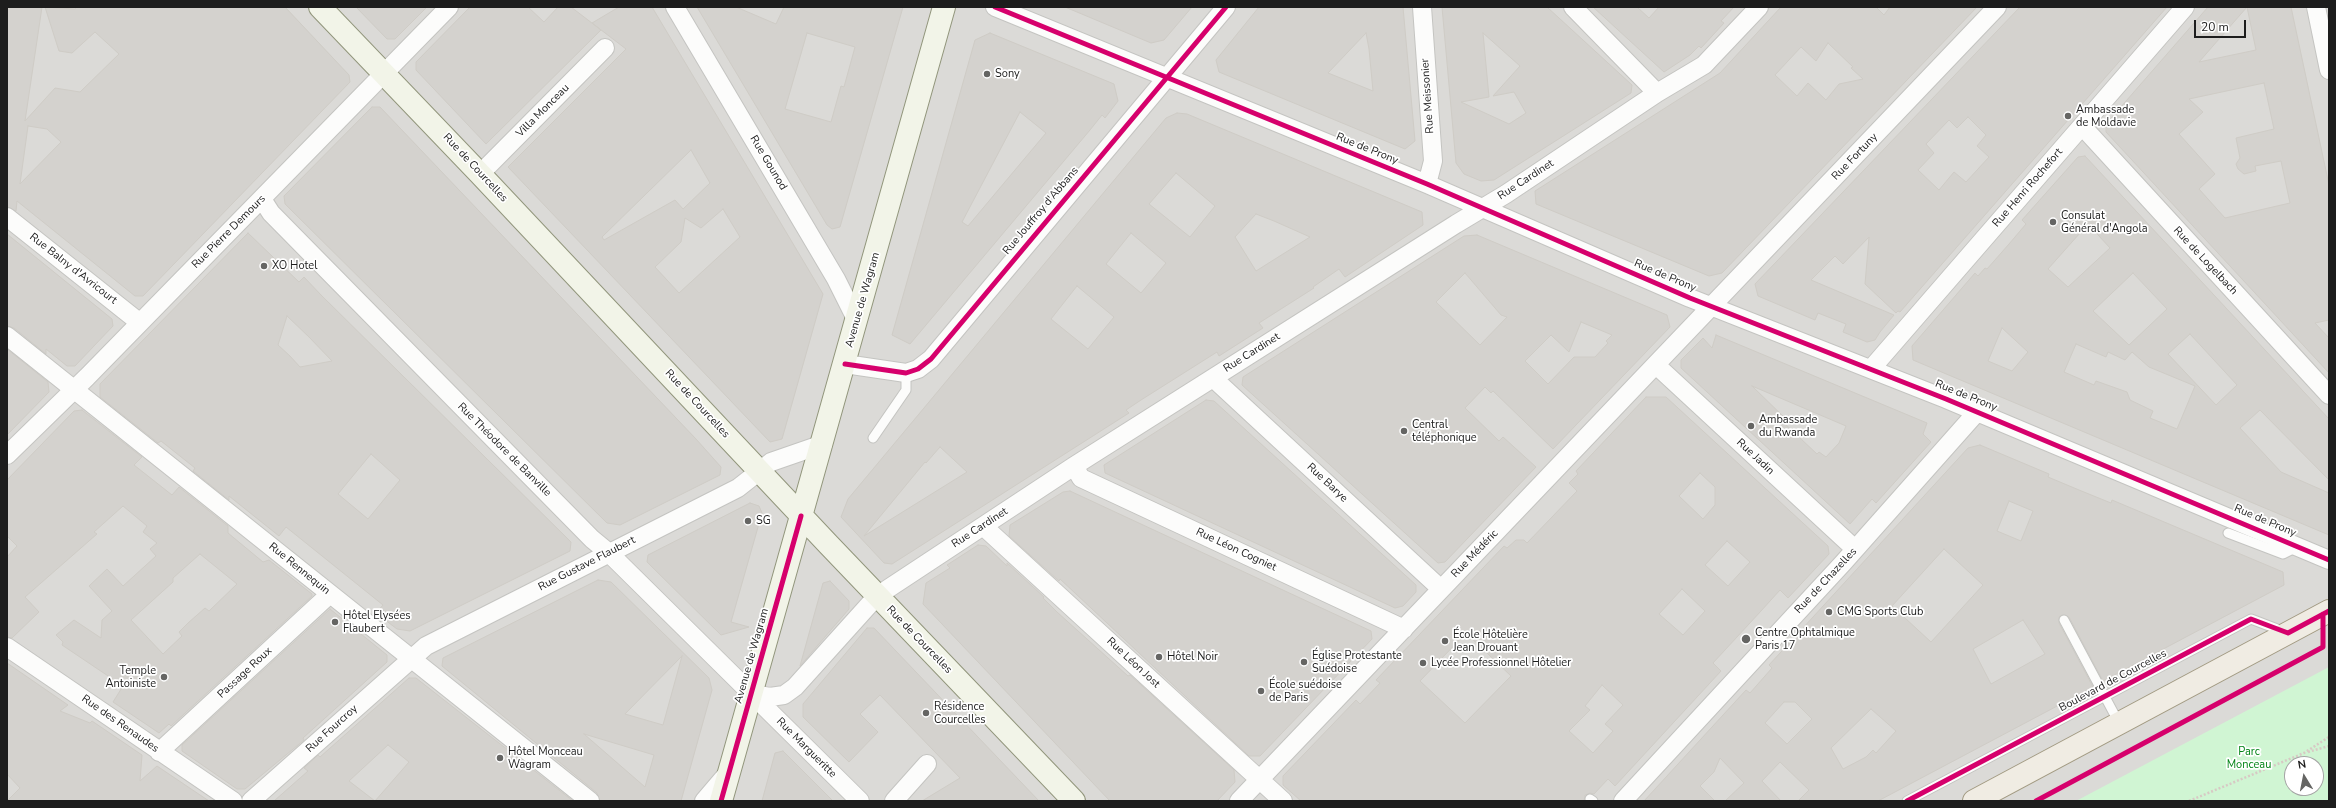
<!DOCTYPE html>
<meta charset="utf-8">
<style>
body{margin:0}
#map{position:relative;width:2336px;height:808px;overflow:hidden;background:#ecebe5;font-family:"Nunito Sans",sans-serif}
canvas{display:block}
.frame{position:absolute;inset:0;border:8px solid #1d1d1d;pointer-events:none}
.north{position:absolute;left:2284px;top:756px;width:40px;height:40px;box-sizing:border-box;background:#fff;border:1px solid #a5a5a5;border-radius:50%;rotate:350deg;font-size:11px;font-weight:700;line-height:16px;text-align:center;color:#1d1d1d}
.north::after{content:'';display:block;margin:auto;width:14px;height:18px;background:#656563;clip-path:polygon(50% 0,100% 100%,50% 72%,0 100%)}
.scale{position:absolute;left:2194px;top:20px;width:52px;height:18px;box-sizing:border-box;border:2px solid #1d1d1d;border-top:0;padding-left:5px;font-size:12px;line-height:14px;white-space:nowrap;color:#1d1d1d;-webkit-text-stroke:3px #fff;paint-order:stroke}
</style>
<div id="map">
<canvas width="2336" height="808"></canvas>
<div class="frame"></div>
<div class="north">N</div>
<div class="scale">20 m</div>
</div>
<script>
const context = document.querySelector('canvas').getContext('2d');
context.lineJoin = 'round';
function fill(path, color) { context.fillStyle = color; context.fill(path, 'evenodd'); }
const toPath = rows => new Path2D(rows.map(r => 'M' + r).join(''));
function trace(path, color, width, dash) { context.strokeStyle = color; context.lineWidth = width; context.lineCap = dash ? 'butt' : 'round'; context.setLineDash(dash || []); context.stroke(path); }
function drawText(font, color, halo, rows, align = 'center') {
  context.font = font + ' "Nunito Sans",sans-serif'; context.lineWidth = 3.5; context.setLineDash([]); context.textBaseline = 'middle'; context.strokeStyle = halo; context.fillStyle = color; for (const [text, x, y, turn = 0] of rows) {
    context.save(); context.translate(x, y); context.rotate((+turn || 0) * Math.PI / 180); context.textAlign = isNaN(turn) ? turn : align; if (halo) context.strokeText(text, 0, 0); context.fillText(text, 0, 0); context.restore();
  }
}
fill(toPath([
 [7,7,2329,7,2329,801,7,801],
 [2292,764,2316,764,2316,788,2292,788]
]), '#dbdad7');
fill(toPath([
 [2329,667,2329,801,2076,801],
 [2292,764,2316,764,2316,788,2292,788]
]), '#d0f5d3');
const building = toPath([
 [7,7,42,7,25,121,55,88,80,92,119,54,95,32,72,53,59,51,45,7,75,9,77,7,285,7,349,75,350,82,143,296,135,296,17,201,16,211,7,207,7,7],
 [28,126,47,129,61,142,20,184,28,126],
 [356,7,427,7,395,39,387,39,356,7],
 [470,7,528,7,544,22,558,7,571,7,601,30,486,144,416,70,416,62,470,7],
 [619,7,652,7,823,294,782,439,770,442,508,167,626,49,592,23,619,7],
 [691,150,710,183,683,209,675,200,604,240,602,237,691,150],
 [723,209,740,237,679,293,655,267,681,242,685,218,701,228,723,209],
 [697,7,736,7,776,24,784,7,903,7,840,227,832,229,827,225,697,7],
 [807,33,855,47,844,87,841,86,831,122,785,109,807,33],
 [1065,7,1192,7,1164,40,1151,43,1065,7],
 [1259,7,1403,7,1415,141,1405,149,1219,72,1216,60,1259,7],
 [1366,33,1369,49,1373,91,1328,73,1366,33],
 [1442,7,1547,7,1632,85,1631,93,1494,180,1481,181,1464,174,1456,163,1442,7],
 [1483,33,1520,66,1493,96,1514,92,1526,113,1509,124,1461,102,1489,97,1483,33],
 [1593,7,1637,7,1649,18,1659,7,1734,7,1721,21,1724,23,1701,48,1699,46,1690,55,1664,72,1593,7],
 [1781,7,1876,7,1884,15,1890,7,1977,7,1722,273,1709,276,1536,204,1535,191,1720,73,1781,7],
 [1828,43,1853,67,1851,68,1863,79,1839,84,1826,100,1808,83,1797,96,1775,75,1801,47,1816,61,1828,43],
 [2020,7,2167,7,1900,312,1898,311,1896,313,1865,284,1869,237,1843,264,1835,256,1811,280,1894,315,1880,332,1875,340,1867,342,1843,332,1846,324,1818,313,1815,320,1758,296,1755,284,2020,7],
 [1968,117,1986,135,1977,146,1989,157,1966,182,1954,172,1939,190,1918,170,1934,153,1926,144,1949,120,1957,128,1968,117],
 [2208,7,2247,7,2199,62,2256,50,2247,7,2291,7,2329,185,2329,320,2315,323,2329,338,2329,373,2106,132,2106,124,2208,7],
 [2264,83,2274,129,2236,138,2240,158,2236,164,2238,169,2244,174,2256,171,2255,166,2281,161,2290,203,2225,218,2199,189,2215,174,2179,134,2203,112,2189,99,2264,83],
 [990,33,1114,84,1118,101,1105,118,1102,115,1090,130,910,344,892,335,975,40,990,33],
 [1020,112,1046,133,968,226,962,222,1020,112],
 [372,107,380,107,696,439,721,467,720,475,620,525,607,523,285,204,284,196,372,107],
 [1177,113,1187,114,1422,212,1423,225,1345,277,1339,269,1313,287,1314,288,1259,323,1263,328,1219,356,1217,352,1141,400,1126,410,1129,413,892,564,884,563,841,517,848,499,1166,118,1177,113],
 [1176,173,1215,206,1190,237,1149,204,1176,173],
 [1256,214,1274,221,1310,237,1256,271,1235,237,1256,214],
 [1131,233,1166,263,1141,293,1106,264,1131,233],
 [1077,286,1114,317,1088,349,1051,319,1077,286],
 [940,447,967,472,864,536,925,462,926,463,940,447],
 [2085,156,2329,419,2329,480,2260,410,2240,428,2281,472,2329,493,2329,535,1913,360,1912,346,1975,273,1978,276,1985,268,1987,269,2009,244,2026,224,2022,220,2078,157,2085,156],
 [2088,224,2110,248,2068,287,2048,269,2088,224],
 [2133,273,2167,309,2129,345,2093,311,2133,273],
 [2002,328,2028,352,2012,371,1988,361,2002,328],
 [2190,334,2237,385,2216,405,2168,354,2190,334],
 [2076,344,2106,357,2108,352,2125,360,2132,352,2149,367,2195,386,2177,429,2150,418,2153,411,2130,400,2127,392,2096,381,2094,385,2064,372,2076,344],
 [248,233,299,282,304,277,321,295,571,542,570,551,410,631,397,629,376,613,383,605,286,527,279,536,229,496,229,500,193,471,195,468,161,441,158,443,100,397,100,384,248,233],
 [287,316,309,337,332,361,300,367,290,356,278,345,287,316],
 [371,454,400,480,368,519,338,494,371,454],
 [7,234,112,319,113,326,75,366,67,366,46,349,46,354,14,328,7,326,7,234],
 [1477,235,1667,315,1670,327,1553,449,1493,391,1491,393,1485,387,1465,408,1499,441,1503,437,1536,467,1445,562,1438,563,1242,385,1243,377,1464,236,1477,235],
 [1465,273,1501,315,1507,317,1480,345,1436,302,1465,273],
 [1581,322,1612,335,1606,341,1608,343,1595,357,1574,357,1548,384,1525,361,1551,335,1569,352,1581,322],
 [1716,335,1927,423,1923,434,1931,442,1876,503,1872,499,1850,524,1681,368,1681,360,1703,338,1712,348,1716,335],
 [1752,386,1846,426,1839,443,1826,457,1819,452,1817,454,1784,423,1789,422,1752,386],
 [7,349,48,382,49,392,7,435,7,349],
 [1646,397,1666,397,1828,546,1829,554,1788,598,1780,590,1761,611,1713,663,1721,671,1615,786,1608,779,1594,794,1590,793,1585,795,1584,801,1301,801,1283,785,1283,776,1356,700,1360,704,1380,683,1376,680,1504,546,1507,548,1516,540,1524,540,1527,543,1577,491,1569,483,1578,474,1576,471,1646,397],
 [1700,473,1715,487,1715,505,1703,519,1679,496,1700,473],
 [1727,541,1750,562,1728,586,1705,565,1727,541],
 [1682,589,1705,611,1683,635,1659,614,1682,589],
 [1466,633,1511,676,1465,723,1420,681,1466,633],
 [1602,685,1623,705,1605,724,1613,731,1593,753,1569,731,1590,710,1585,706,1602,685],
 [1206,400,1214,401,1416,585,1416,592,1403,606,1395,608,1105,473,1104,465,1206,400],
 [82,410,142,457,134,465,172,495,179,487,228,526,228,533,263,562,269,560,312,594,312,596,171,726,169,724,159,733,113,702,123,686,62,645,63,642,56,635,74,620,101,638,102,620,112,611,89,586,107,569,123,586,156,556,150,549,157,543,143,532,147,526,123,506,94,532,97,534,25,597,39,612,12,638,7,637,7,557,17,546,7,536,7,480,74,411,82,410],
 [200,554,237,584,209,611,205,608,188,623,179,632,182,636,163,654,131,620,173,582,173,578,200,554],
 [1980,445,2049,474,2048,477,2079,490,2111,503,2112,500,2283,572,2284,585,2103,681,2069,617,2062,615,2059,617,2059,623,2093,687,1878,801,1798,801,1809,790,1780,762,1762,781,1781,801,1725,801,1744,783,1720,758,1714,772,1700,786,1715,801,1644,801,1746,690,1750,693,1772,668,1769,665,1968,448,1980,445],
 [2009,501,2033,511,2021,541,1997,531,2009,501],
 [1944,549,1983,585,1931,642,1892,606,1944,549],
 [2023,620,2045,654,1991,684,1973,649,2023,620],
 [1784,702,1795,702,1812,719,1787,744,1765,723,1784,702],
 [1871,709,1896,731,1876,753,1873,750,1866,757,1843,769,1831,748,1871,709],
 [1070,491,1371,631,1372,639,1260,756,1249,756,1060,579,1059,581,1009,536,1010,525,1063,492,1070,491],
 [750,503,759,506,762,513,731,622,749,627,721,635,647,562,648,555,750,503],
 [978,545,986,546,1007,566,1007,563,1044,597,1043,598,1057,612,1128,676,1130,675,1234,770,1235,782,1217,801,1110,801,923,604,926,583,950,568,947,565,978,545],
 [598,580,611,582,709,678,712,690,681,801,600,801,597,793,442,666,443,658,598,580],
 [682,656,663,725,625,714,682,656],
 [584,734,654,755,645,787,584,734],
 [830,581,849,601,849,609,800,666,823,583,830,581],
 [330,609,387,655,387,662,303,738,304,740,245,789,237,789,182,751,182,745,330,609],
 [867,628,874,628,1039,801,922,801,960,778,880,695,860,714,878,732,849,762,803,717,803,704,867,628],
 [7,663,68,705,60,711,90,723,92,721,142,755,140,781,157,766,209,801,7,801,20,788,7,774,7,663],
 [409,678,416,678,573,801,274,801,308,771,304,768,318,755,320,757,409,678],
 [388,745,409,762,375,801,349,781,388,745],
 [783,751,833,801,762,801,775,753,783,751]
]);
fill(building, '#d4d2ce');
trace(building, '#cfccc6', 1);
const lane = toPath([
 [873,438,906,390,906,373],
 [2228,533,2283,554,2297,547],
 [2064,620,2119,723],
 [1590,799,1593,801],
 [1907,801,2251,619,2285,632]
]);
const street = toPath([
 [675,7,836,279,857,321],
 [995,7,1427,184,1690,298,1946,399,2329,560],
 [1422,7,1433,161,1427,184],
 [1573,7,1657,93],
 [2316,7,2329,70],
 [2082,126,2329,395],
 [480,174,605,48],
 [262,199,271,213,592,539,609,553,860,801],
 [7,217,139,322],
 [7,336,590,801],
 [845,364,906,373,918,369,931,359,1226,7],
 [1656,365,1855,549],
 [1871,369,2185,7],
 [1213,378,1441,589],
 [7,455,87,377,449,7],
 [1074,466,1081,478,1404,629],
 [983,526,1283,801],
 [7,647,233,801],
 [752,694,770,697,784,695,795,687,877,596,1074,466,1456,224,1506,194,1657,93,1704,65,1759,7],
 [159,752,330,594],
 [251,801,426,646,738,488,771,462,823,444],
 [704,801,727,774],
 [894,801,927,764],
 [1239,801,1997,7],
 [1623,801,1843,563,1977,412]
]);
const secondary = toPath([
 [320,7,480,174,828,544,1074,801],
 [721,801,944,7]
]);
const primary = toPath([
 [1974,801,2329,611]
]);
trace(lane, '#c4c4c1', 11);
trace(street, '#c4c4c1', 20);
trace(secondary, '#92967c', 24);
trace(primary, '#a29a82', 24);
trace(toPath([
 [2308,752,2329,746],
 [2036,801,2323,647,2324,636],
 [2189,801,2304,753,2329,737]
]), '#d7c9c4', 2.5, [2, 2]);
trace(lane, '#fcfcfb', 9);
trace(street, '#fcfcfb', 18);
trace(secondary, '#f2f4e8', 22);
trace(primary, '#f0ece3', 22);
trace(toPath([
 [995,7,1427,184,1690,298,1946,399,2329,560],
 [845,364,906,373,918,369,931,359,1226,7],
 [721,801,801,516],
 [1907,801,2251,619,2288,633,2329,611],
 [2036,801,2323,647,2323,614]
]), '#d6006c', 5);
for (const [x, y, r, color] of [
 [987,74,4,"#656563"],
 [2068,116,4,"#656563"],
 [2053,222,4,"#656563"],
 [264,266,4,"#656563"],
 [1751,426,4,"#656563"],
 [1404,431,4,"#656563"],
 [748,521,4,"#656563"],
 [1829,612,4,"#656563"],
 [335,622,4,"#656563"],
 [1746,639,5,"#656563"],
 [1445,641,4,"#656563"],
 [1159,657,4,"#656563"],
 [1304,662,4,"#656563"],
 [1423,663,4,"#656563"],
 [164,677,4,"#656563"],
 [1261,691,4,"#656563"],
 [926,713,4,"#656563"],
 [500,758,4,"#656563"]
]) { const dot = new Path2D(); dot.arc(x, y, r, 0, 2 * Math.PI); context.fillStyle = color; context.fill(dot); trace(dot, '#fff', 1.5); }
drawText('11px', '#1d1d1d', '#fff', [
 ["Sony",995,74],
 ["Ambassade",2076,110],
 ["de Moldavie",2076,123],
 ["Consulat",2061,216],
 ["Général d'Angola",2061,229],
 ["XO Hotel",272,266],
 ["Ambassade",1759,420],
 ["du Rwanda",1759,433],
 ["Central",1412,425],
 ["téléphonique",1412,438],
 ["SG",756,521],
 ["CMG Sports Club",1837,612],
 ["Hôtel Elysées",343,616],
 ["Flaubert",343,629],
 ["Centre Ophtalmique",1755,633],
 ["Paris 17",1755,646],
 ["École Hôtelière",1453,635],
 ["Jean Drouant",1453,648],
 ["Église Protestante",1312,656],
 ["Suédoise",1312,669],
 ["Hôtel Noir",1167,657],
 ["Lycée Professionnel Hôtelier",1431,663],
 ["Temple",156,671,"right"],
 ["Antoiniste",156,684,"right"],
 ["École suédoise",1269,685],
 ["de Paris",1269,698],
 ["Résidence",934,707],
 ["Courcelles",934,720],
 ["Hôtel Monceau",508,752],
 ["Wagram",508,765]
], 'left');
drawText('11px', '#1d1d1d', '#fff', [
 ["Rue Meissonier",1428,96,-94],
 ["Villa Monceau",543,111,-45],
 ["Rue de Prony",1367,149,22],
 ["Rue Fortuny",1855,157,-46],
 ["Rue Gounod",768,163,59],
 ["Rue de Courcelles",475,168,47],
 ["Rue Cardinet",1526,180,-33],
 ["Rue Henri Rochefort",2028,188,-49],
 ["Rue Jouffroy d'Abbans",1041,211,-50],
 ["Rue Pierre Demours",229,232,-45],
 ["Rue de Logelbach",2205,261,47],
 ["Rue Balny d'Avricourt",73,269,38],
 ["Rue de Prony",1665,276,23],
 ["Avenue de Wagram",863,300,-74],
 ["Rue Cardinet",1252,353,-32],
 ["Rue de Prony",1966,396,22],
 ["Rue de Courcelles",697,404,47],
 ["Rue Théodore de Banville",504,450,45],
 ["Rue Jadin",1755,457,43],
 ["Rue Barye",1327,483,43],
 ["Rue de Prony",2265,521,23],
 ["Rue Cardinet",980,528,-33],
 ["Rue Léon Cogniet",1236,550,25],
 ["Rue Médéric",1475,554,-46],
 ["Rue Gustave Flaubert",587,564,-27],
 ["Rue Rennequin",299,569,39],
 ["Rue de Chazelles",1826,581,-47],
 ["Rue de Courcelles",919,640,46],
 ["Avenue de Wagram",752,656,-74],
 ["Rue Léon Jost",1133,663,43],
 ["Passage Roux",245,673,-43],
 ["Boulevard de Courcelles",2113,681,-28],
 ["Rue des Renaudes",120,724,35],
 ["Rue Fourcroy",332,729,-42],
 ["Rue Margueritte",806,748,45]
]);
drawText('11px', '#028416', '#fff', [
 ["Parc",2249,752],
 ["Monceau",2249,765]
]);
</script>
